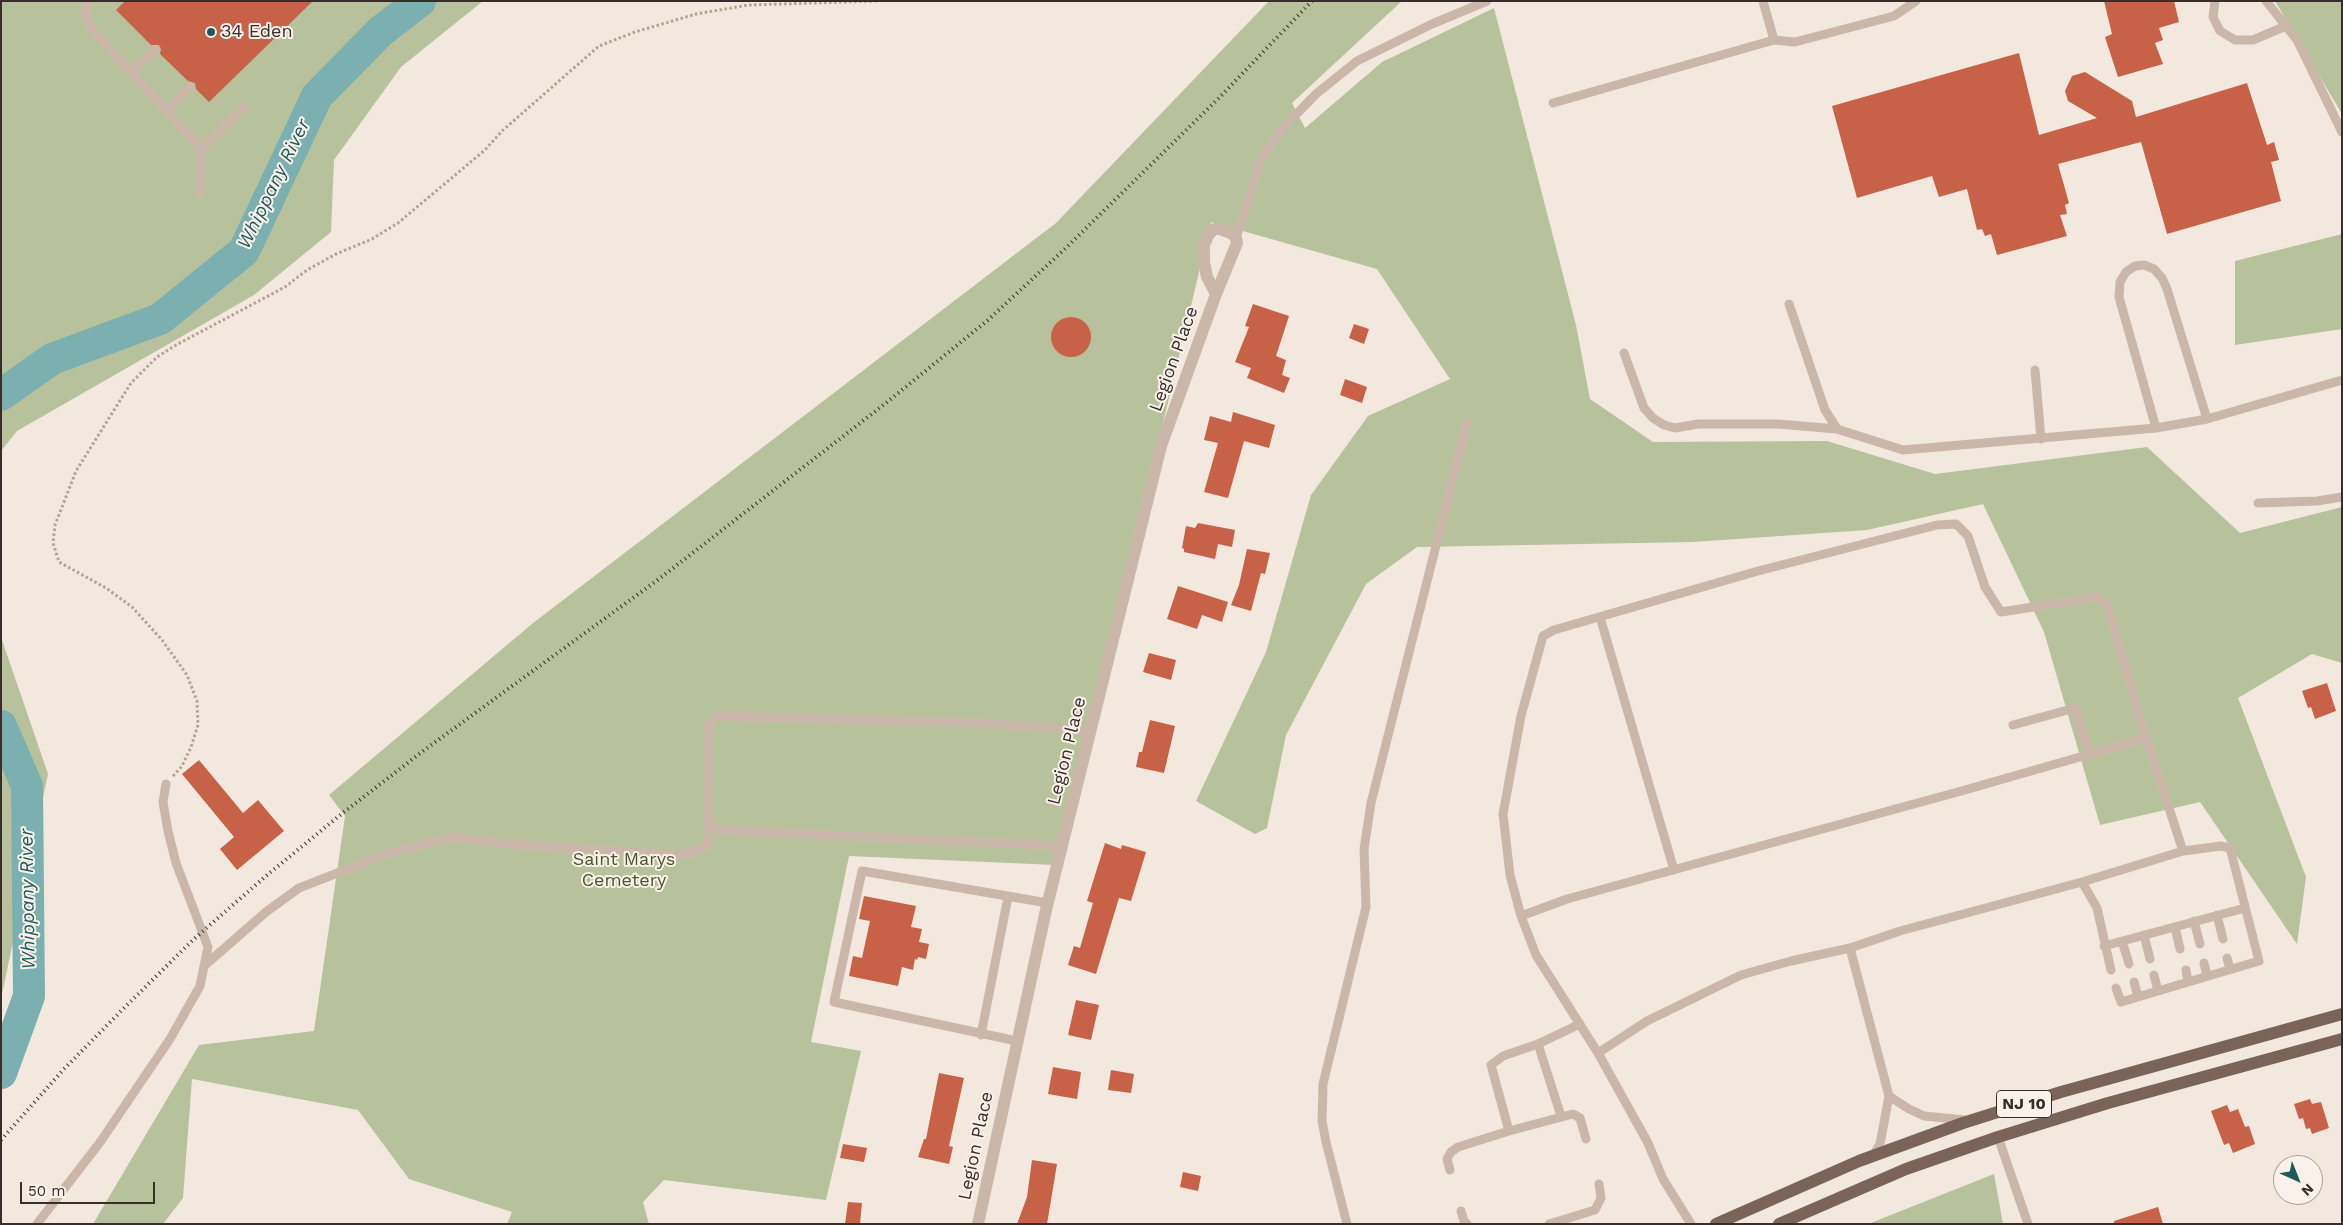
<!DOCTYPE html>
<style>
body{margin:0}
#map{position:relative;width:2343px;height:1225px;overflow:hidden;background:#f3e8de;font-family:"Work Sans",sans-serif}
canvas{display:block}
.frame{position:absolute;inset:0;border:2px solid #382d29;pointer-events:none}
.north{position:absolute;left:2273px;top:1155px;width:50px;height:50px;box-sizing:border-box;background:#faf2ea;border:1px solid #aca39d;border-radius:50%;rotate:136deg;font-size:14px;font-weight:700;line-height:20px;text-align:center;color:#382d29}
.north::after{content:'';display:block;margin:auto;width:18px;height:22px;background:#1e595b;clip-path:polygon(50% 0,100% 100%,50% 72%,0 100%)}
.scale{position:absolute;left:20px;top:1182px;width:135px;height:22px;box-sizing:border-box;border:2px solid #382d29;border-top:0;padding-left:6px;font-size:15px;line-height:18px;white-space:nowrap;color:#382d29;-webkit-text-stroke:4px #faf2ea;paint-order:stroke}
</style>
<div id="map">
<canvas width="2343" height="1225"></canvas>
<div class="frame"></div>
<div class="north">N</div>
<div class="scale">50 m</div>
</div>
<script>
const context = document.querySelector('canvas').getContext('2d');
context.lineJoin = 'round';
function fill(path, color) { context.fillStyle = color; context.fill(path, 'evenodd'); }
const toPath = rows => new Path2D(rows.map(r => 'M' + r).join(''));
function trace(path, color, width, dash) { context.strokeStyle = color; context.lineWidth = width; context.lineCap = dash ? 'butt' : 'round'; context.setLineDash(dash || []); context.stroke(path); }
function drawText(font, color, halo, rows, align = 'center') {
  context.font = font + ' "Work Sans",sans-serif'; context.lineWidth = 4; context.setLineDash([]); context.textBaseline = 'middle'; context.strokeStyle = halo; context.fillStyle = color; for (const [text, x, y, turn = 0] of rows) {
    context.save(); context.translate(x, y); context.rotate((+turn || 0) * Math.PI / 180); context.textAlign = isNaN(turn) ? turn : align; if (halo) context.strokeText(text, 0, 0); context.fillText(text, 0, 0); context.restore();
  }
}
fill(toPath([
 [1,1,483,1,401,67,334,160,331,232,254,295,17,431,1,451],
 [1269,1,1402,1,1292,103,1305,128,1382,62,1494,8,1576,325,1590,399,1653,442,1827,441,1935,474,2147,447,2240,533,2342,507,2342,663,2312,654,2238,698,2306,877,2297,944,2200,802,2100,825,2044,632,1983,504,1867,530,1693,542,1417,547,1366,584,1286,735,1267,828,1255,834,1196,801,1266,652,1311,495,1368,416,1450,379,1377,269,1211,222,1091,725,1055,865,849,856,811,1042,861,1051,826,1200,664,1180,643,1202,649,1224,507,1224,512,1212,409,1179,358,1110,192,1079,183,1198,163,1224,93,1224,199,1045,314,1031,345,816,329,795,533,623,1056,223],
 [2275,1,2342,1,2342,114],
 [2342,234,2342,329,2235,345,2235,261],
 [1,637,48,774,1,999],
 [1994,1174,2003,1224,1868,1224]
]), '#b7c29d');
trace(toPath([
 [1,395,52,359,160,319,244,251,317,96,381,31,420,1],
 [1,726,27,786,29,996,1,1073]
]), '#7cb0b0', 32);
fill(toPath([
 [125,1,313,1,209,102,196,89,195,83,188,81,160,54,161,49,159,45,151,45,116,10],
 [2104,1,2174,1,2179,22,2159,28,2163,40,2155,43,2163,64,2118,77,2105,37,2112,34],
 [2019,53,2039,135,2097,118,2068,101,2065,91,2072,76,2085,72,2132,101,2136,117,2247,83,2267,145,2274,142,2279,160,2271,162,2281,201,2167,234,2141,142,2058,164,2069,203,2065,205,2067,214,2060,215,2067,236,1997,255,1991,234,1985,236,1982,229,1977,230,1967,189,1939,197,1932,176,1857,198,1832,106],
 [1253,304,1289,316,1276,356,1286,360,1282,375,1290,378,1284,393,1247,378,1251,368,1235,362,1249,327,1245,326],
 '1051 337a20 20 0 1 1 40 0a20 20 0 1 1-40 0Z',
 [1354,324,1369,329,1364,344,1349,338],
 [1345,379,1367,387,1362,403,1340,395],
 [1233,412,1275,425,1269,448,1244,441,1228,498,1204,492,1218,443,1204,440,1210,416,1231,422],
 [1198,523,1235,530,1232,547,1218,544,1215,559,1184,552,1184,549,1182,548,1186,526,1195,528],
 [1247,549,1270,553,1265,574,1261,573,1251,611,1231,605,1239,585],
 [1178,586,1228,602,1222,622,1202,615,1197,629,1167,619],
 [1149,653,1176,660,1171,680,1143,672],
 [2327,683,2336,711,2315,719,2311,707,2308,708,2302,691],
 [1150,720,1175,726,1164,773,1136,767,1139,752,1142,752],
 [199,760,243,813,258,800,284,831,237,870,220,849,234,837,182,774],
 [1105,843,1121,849,1122,845,1146,852,1131,901,1119,898,1096,974,1068,965,1074,946,1080,948,1093,903,1087,901],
 [864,896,916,906,911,927,922,929,919,942,929,944,926,959,918,957,917,960,915,959,913,970,902,967,898,986,849,976,853,956,862,958,870,921,859,919],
 [1076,1000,1099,1005,1091,1040,1068,1035],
 [1053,1067,1081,1072,1077,1099,1048,1094],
 [1111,1070,1134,1074,1131,1093,1108,1090],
 [939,1073,964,1078,949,1146,953,1147,949,1164,918,1157,924,1139,926,1139],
 [2310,1099,2312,1104,2321,1102,2329,1128,2312,1134,2310,1128,2306,1129,2303,1118,2299,1119,2294,1104],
 [2227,1105,2230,1112,2238,1109,2245,1127,2249,1126,2255,1144,2233,1153,2229,1143,2224,1145,2211,1111],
 [843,1144,867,1148,864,1162,840,1158],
 [1032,1160,1057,1164,1047,1224,1017,1224,1027,1197],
 [1183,1172,1201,1176,1198,1191,1180,1187],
 [848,1202,862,1203,860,1224,845,1224],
 [2158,1207,2163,1224,2114,1224,2114,1221]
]), '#c76147');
trace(toPath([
 [173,776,182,766,191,747,198,725,197,701,187,675,162,640,132,607,106,588,59,562,53,543,55,525,76,471,131,383,157,357,176,345,285,287,307,270,336,254,372,239,398,223,485,150,502,131,599,46,635,32,696,14,725,9,749,5,877,1]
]), '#b7a193', 3, [2.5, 2.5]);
trace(toPath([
 [88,1,85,14,91,28,201,149,200,193],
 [1763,1,1774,40],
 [2215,1,2213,17,2220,31,2235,40,2253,40,2286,26],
 [2266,1,2297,40,2342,132],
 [131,73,155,50],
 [1553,103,1774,40,1795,42,1894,16,1916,1],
 [167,111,190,87],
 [201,149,243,108],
 [1236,238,1261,160,1281,130,1316,94,1357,61,1432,24,1487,1],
 [1789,304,1825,410,1837,429],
 [1624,353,1644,408,1653,418,1664,425,1675,428,1698,424,1778,424,1837,429,1903,450,2156,428,2207,419,2342,380],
 [2035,370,2041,439],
 [2156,428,2119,297,2120,282,2126,272,2135,266,2144,265,2154,269,2162,278,2167,289,2207,419],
 [2258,503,2317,501,2342,497],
 [1956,524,1968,536,1985,587,2001,612,2097,597,2107,604,2146,738,2183,851,2082,882,1900,931,1850,948,1791,961,1741,975,1647,1021,1598,1053,1536,955,1521,916,1510,875,1503,814,1521,716,1543,636,1554,630,1758,571,1937,525,1956,524],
 [1600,617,1674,870],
 [2013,725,2075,708,2089,753],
 [708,825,720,830,1062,846],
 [2082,882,2097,908,2111,970],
 [2217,915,2223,939],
 [1521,916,1567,899,1965,790,2146,738],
 [2194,921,2200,944],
 [2175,927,2180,949],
 [2144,935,2150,959],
 [2122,941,2129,964],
 [2104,946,2245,908],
 [1850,948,1889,1096,1880,1144,1873,1156],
 [2227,958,2230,969],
 [2204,963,2207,976],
 [204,966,266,912,299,888,389,853,453,837,507,844,672,855,692,853,708,845,709,724,719,716,980,723,1091,731],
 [2186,970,2188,982],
 [2154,975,2158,991],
 [2134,982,2138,997],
 [2116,988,2121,1002,2259,961,2230,848,2221,846,2183,851],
 [981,1035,1008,897],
 [1017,1041,834,1002,862,871,1048,903],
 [1538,1044,1561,1116],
 [1598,1053,1648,1143,1663,1179,1691,1224],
 [1889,1096,1909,1109,1924,1116,1965,1120],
 [1509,1131,1573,1114,1580,1118,1586,1139],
 [1998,1137,2028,1224],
 [1450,1170,1447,1159,1451,1152,1458,1147,1509,1131,1491,1065,1503,1056,1538,1044,1580,1024],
 [1461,1211,1464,1221,1467,1224],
 [37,1224,101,1141,170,1039,200,986,208,947,176,863,168,831,163,802,166,784],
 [1347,1224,1326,1142,1322,1121,1323,1084,1366,907,1364,849,1371,803,1467,423],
 [1549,1224,1595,1210,1601,1198,1599,1184]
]), '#cbb7a9', 9);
trace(toPath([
 [1214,229,1220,229,1231,233,1236,238,1237,243,1216,294,1207,277,1204,262,1204,245,1209,234,1214,229],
 [978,1224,1046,910,1161,446,1216,294]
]), '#cbb7a9', 12);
trace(toPath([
 [1716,1224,1859,1161,1963,1123,2061,1092,2342,1014],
 [1779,1224,1906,1169,1998,1137,2108,1103,2342,1039]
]), '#7a645a', 12);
trace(toPath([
 [1,1140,63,1070,128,1004,194,939,266,876,339,816,423,751,659,579,886,403,988,320,1067,247,1219,98,1312,1]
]), '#382d29', 4, [1, 4]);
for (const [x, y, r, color] of [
 [211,32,5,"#1e595b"]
]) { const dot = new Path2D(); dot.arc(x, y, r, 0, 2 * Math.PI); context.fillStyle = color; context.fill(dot); trace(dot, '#faf2ea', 2); }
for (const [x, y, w] of [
 [2024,1104,55]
]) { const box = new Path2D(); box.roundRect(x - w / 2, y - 13.5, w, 27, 4); context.fillStyle = '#faf2ea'; context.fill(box); trace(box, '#382d29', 1); }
drawText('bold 16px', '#382d29', null, [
 ["NJ 10",2024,1104]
]);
drawText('18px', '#382d29', '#faf2ea', [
 ["34 Eden",221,32]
], 'left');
drawText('18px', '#382d29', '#faf2ea', [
 ["Legion Place",1174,359,-70],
 ["Legion Place",1067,751,-76],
 ["Legion Place",976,1146,-78]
]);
drawText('18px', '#49572c', '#faf2ea', [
 ["Saint Marys",624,860],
 ["Cemetery",624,881]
]);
drawText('italic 19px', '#1e595b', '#faf2ea', [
 ["Whippany River",274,184,-64],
 ["Whippany River",28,899,-91]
]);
</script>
